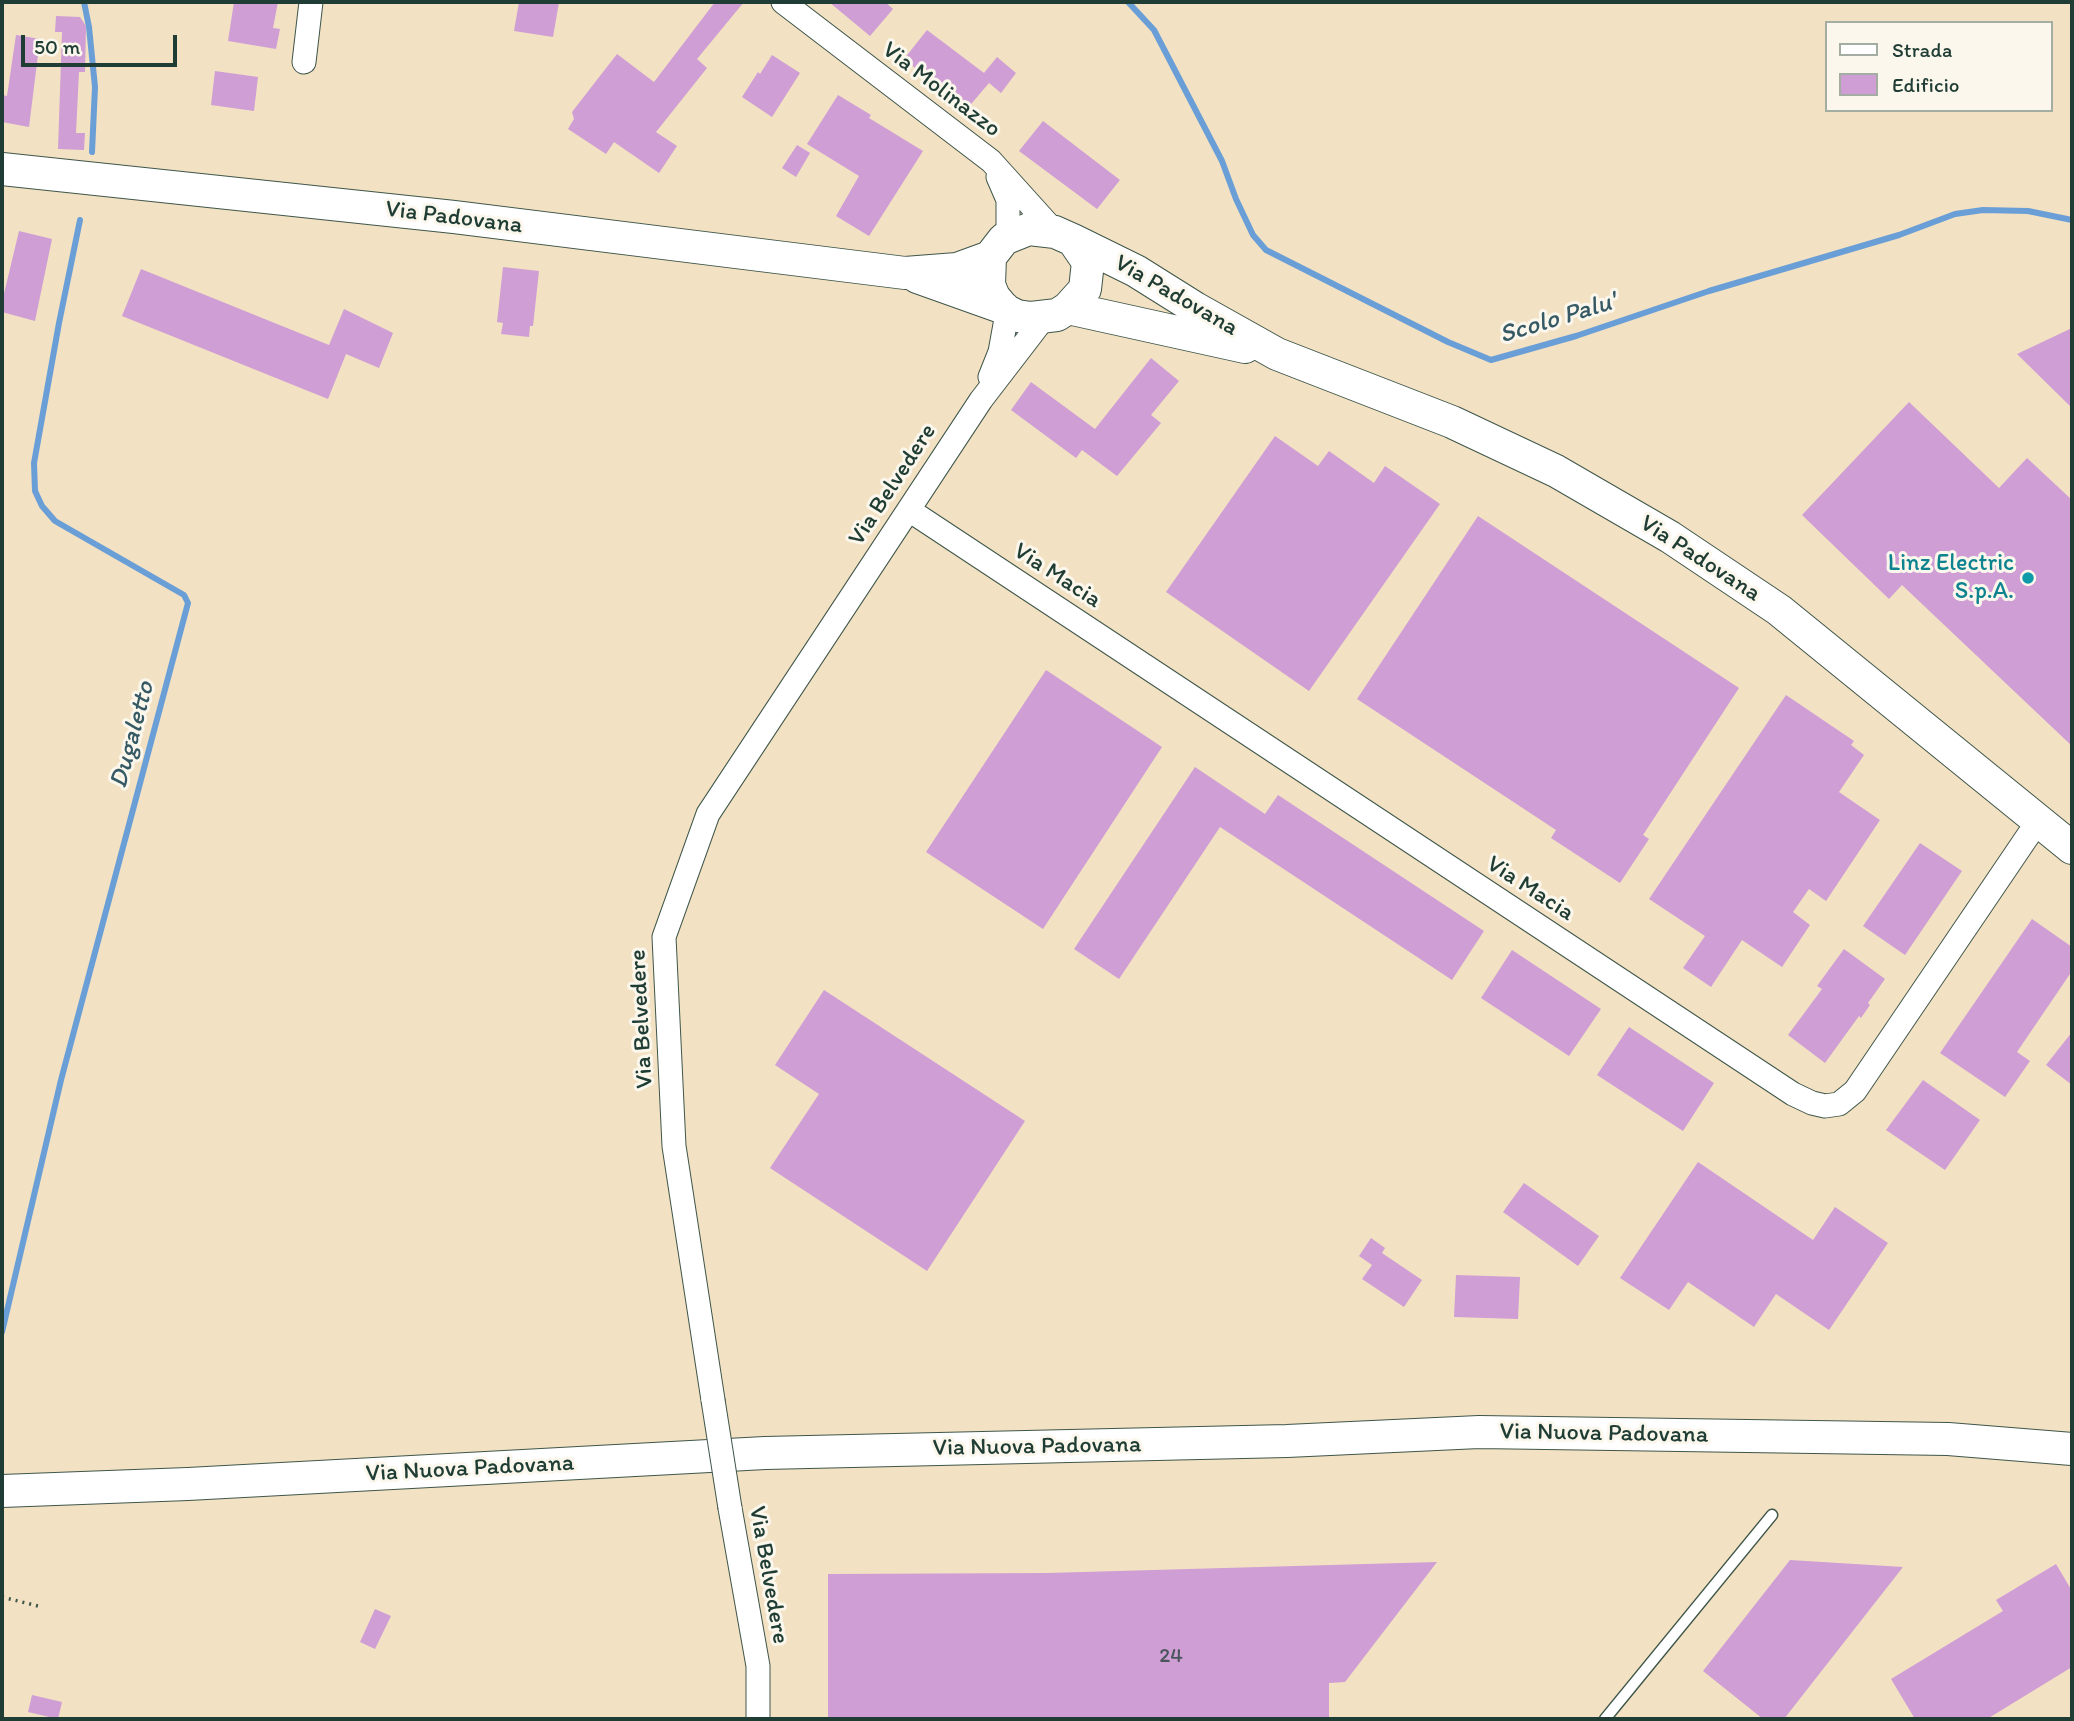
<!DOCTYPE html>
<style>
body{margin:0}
#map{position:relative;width:2074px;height:1721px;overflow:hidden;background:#f2e1c3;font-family:Itim,sans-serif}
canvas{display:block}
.frame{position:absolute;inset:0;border:4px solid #1f3d34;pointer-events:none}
.legend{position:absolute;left:1825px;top:21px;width:228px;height:91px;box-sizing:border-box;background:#fbf7ec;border:2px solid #a3ada2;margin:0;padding:9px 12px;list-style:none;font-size:21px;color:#1f3d34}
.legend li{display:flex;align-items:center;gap:14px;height:35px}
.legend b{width:35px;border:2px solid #a3ada2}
.scale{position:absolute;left:21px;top:35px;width:156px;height:32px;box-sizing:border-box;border:4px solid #1f3d34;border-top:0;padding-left:9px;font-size:21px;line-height:24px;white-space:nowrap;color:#1f3d34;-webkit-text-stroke:5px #fbf7ec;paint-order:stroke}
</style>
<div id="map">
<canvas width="2074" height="1721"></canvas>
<div class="frame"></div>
<ul class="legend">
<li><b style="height:9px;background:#fff"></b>Strada</li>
<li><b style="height:19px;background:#cf9ed5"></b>Edificio</li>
</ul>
<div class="scale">50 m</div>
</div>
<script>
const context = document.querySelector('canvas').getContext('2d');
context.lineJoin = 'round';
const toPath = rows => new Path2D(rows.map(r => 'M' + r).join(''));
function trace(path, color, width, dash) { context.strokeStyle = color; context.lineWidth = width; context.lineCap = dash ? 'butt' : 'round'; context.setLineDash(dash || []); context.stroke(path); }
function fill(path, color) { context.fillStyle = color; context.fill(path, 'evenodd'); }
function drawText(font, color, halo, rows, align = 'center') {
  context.font = font + ' Itim,sans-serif'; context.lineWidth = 6; context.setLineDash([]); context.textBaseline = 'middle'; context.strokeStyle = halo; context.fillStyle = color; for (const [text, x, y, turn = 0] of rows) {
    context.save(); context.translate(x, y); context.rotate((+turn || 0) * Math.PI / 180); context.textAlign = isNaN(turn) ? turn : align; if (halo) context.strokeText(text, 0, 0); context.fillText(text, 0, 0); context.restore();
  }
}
trace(toPath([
 [84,2,89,27,95,87,92,152],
 [1128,2,1154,30,1222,161,1236,199,1253,235,1266,250,1448,342,1491,360,1576,336,1709,291,1899,235,1955,214,1983,210,2028,211,2072,220],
 [2,1332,61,1080,188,603,184,595,55,521,42,506,35,491,34,463,59,323,80,220]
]), '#6a9ed6', 6);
fill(toPath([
 [234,2,278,2,273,28,280,29,276,49,228,41],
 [519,2,559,2,553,37,514,31],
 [715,2,744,2,697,59,707,68,656,132,677,146,659,173,614,142,606,154,568,129,574,119,572,112,617,54,654,82],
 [829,2,885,2,893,9,870,36],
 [56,16,80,17,86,26,85,72,79,72,76,133,85,133,84,150,58,149,62,32,55,32],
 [927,30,984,73,997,57,1016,73,1001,93,989,83,966,110,904,59],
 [16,35,40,39,29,127,2,122,2,95,7,96],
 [772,55,800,73,772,117,742,97,758,72,760,74],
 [215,71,258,77,254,111,211,105],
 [838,95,871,115,869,118,923,151,869,236,836,216,859,176,807,144],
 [1043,121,1120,180,1097,209,1019,151],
 [797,145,810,153,796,177,782,168],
 [19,231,52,239,35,321,2,312,2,302],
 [503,267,539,271,533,326,530,326,529,337,501,334,503,323,497,322],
 [141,269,329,345,344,309,393,333,379,368,346,354,328,399,122,316],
 [2072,328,2072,408,2017,354],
 [1151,358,1179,381,1151,415,1161,423,1117,476,1082,450,1076,458,1011,410,1031,382,1095,429],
 [1909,402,1999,488,2027,458,2072,500,2072,746,1902,585,1889,599,1802,515],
 [1275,436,1318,466,1329,451,1374,483,1385,466,1440,504,1309,691,1166,592],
 [1478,516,1739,688,1643,835,1649,839,1620,883,1551,838,1556,830,1357,699],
 [1046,670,1162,747,1043,929,926,852],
 [1786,695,1854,741,1851,745,1864,755,1839,792,1880,820,1826,901,1809,889,1793,912,1810,925,1782,967,1742,940,1711,987,1683,968,1705,936,1649,899],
 [1195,767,1265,814,1278,795,1484,931,1452,980,1220,827,1119,979,1074,949],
 [1920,843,1962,871,1905,955,1863,926],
 [2032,919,2072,947,2072,971,2017,1052,2030,1061,2005,1097,1940,1053],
 [1844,949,1885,979,1868,1003,1870,1005,1861,1018,1859,1016,1825,1063,1788,1035,1822,989,1817,986],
 [1512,950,1601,1009,1569,1056,1481,998],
 [824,990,1025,1121,927,1271,770,1168,819,1094,775,1065],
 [1629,1027,1714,1083,1683,1131,1597,1075],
 [2072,1032,2072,1085,2046,1065],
 [1923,1080,1980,1120,1945,1170,1886,1130],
 [1698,1162,1813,1240,1835,1207,1888,1243,1829,1330,1776,1294,1754,1327,1688,1282,1669,1310,1620,1278],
 [1524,1183,1599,1236,1578,1266,1503,1212],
 [1371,1238,1385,1248,1382,1253,1422,1280,1404,1307,1362,1279,1372,1265,1359,1256],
 [1456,1275,1520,1277,1518,1319,1454,1317],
 [1790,1560,1903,1567,1784,1719,1763,1719,1703,1671],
 [1437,1562,1345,1682,1329,1683,1329,1719,828,1719,828,1574,1047,1573],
 [2056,1564,2072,1591,2072,1667,1987,1719,1915,1719,1891,1679,2003,1611,1996,1600],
 [375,1609,391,1616,375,1649,360,1642],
 [32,1695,62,1702,58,1719,28,1712]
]), '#cf9ed5');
const lane = toPath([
 [1605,1719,1772,1515]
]);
const street = toPath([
 [783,2,991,161,1055,232],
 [304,62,311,2],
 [998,177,1008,200,1008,229,1004,239],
 [990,377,1000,352,1006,319,1005,310],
 [909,510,1793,1094,1812,1103,1825,1106,1839,1104,1855,1091,2038,821],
 [713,1400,674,1146,664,937,708,814,981,400,1044,318],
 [730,1508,758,1666,758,1719]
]);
const secondary = toPath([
 [2,169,454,217,905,273,957,269,990,257],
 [1029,229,1055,232,1073,240,1088,262,1085,289,1068,308,1057,315,1031,318,1017,316,1005,310,994,297,989,285,990,257,1004,239,1029,229],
 [1073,240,1136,271,1195,308,1277,354,1452,422,1556,471,1670,537,1779,610,2072,848],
 [917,277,1004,308],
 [1068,308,1245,347],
 [2,1491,188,1484,765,1453,1287,1441,1479,1432,1948,1439,2072,1449]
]);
trace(lane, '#3f5649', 13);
trace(street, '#3f5649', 25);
trace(secondary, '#3f5649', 34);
trace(toPath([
 [2,1597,38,1606]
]), '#3f5649', 3.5, [2, 5]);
trace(lane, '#fff', 10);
trace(street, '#fff', 23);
trace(secondary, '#fff', 32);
const streetBridge = toPath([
 [713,1400,730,1508]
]);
trace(streetBridge, '#3f5649', 25, []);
trace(streetBridge, '#fff', 23);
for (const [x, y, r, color] of [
 [2028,578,7,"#0f9aa8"]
]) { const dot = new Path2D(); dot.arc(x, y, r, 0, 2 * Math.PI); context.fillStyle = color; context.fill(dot); trace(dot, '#fbf7ec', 2.5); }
drawText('21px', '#4b555c', null, [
 ["24",1171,1657]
]);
drawText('24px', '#1f3d34', '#fbf7ec', [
 ["Via Molinazzo",941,90,37],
 ["Via Padovana",454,218,7],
 ["Via Padovana",1176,296,30],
 ["Via Belvedere",893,485,-57],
 ["Via Padovana",1700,559,33],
 ["Via Macia",1057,576,33],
 ["Via Macia",1530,889,33],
 ["Via Belvedere",642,1019,-93],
 ["Via Nuova Padovana",1604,1434,1],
 ["Via Nuova Padovana",1037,1447,-1],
 ["Via Nuova Padovana",470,1469,-3],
 ["Via Belvedere",768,1575,80]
]);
drawText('24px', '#0d838f', '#fbf7ec', [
 ["Linz Electric",2014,564],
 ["S.p.A.",2014,592]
], 'right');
drawText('italic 26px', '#365a65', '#fbf7ec', [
 ["Scolo Palu'",1558,319,-17],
 ["Dugaletto",133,735,-75]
]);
</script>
